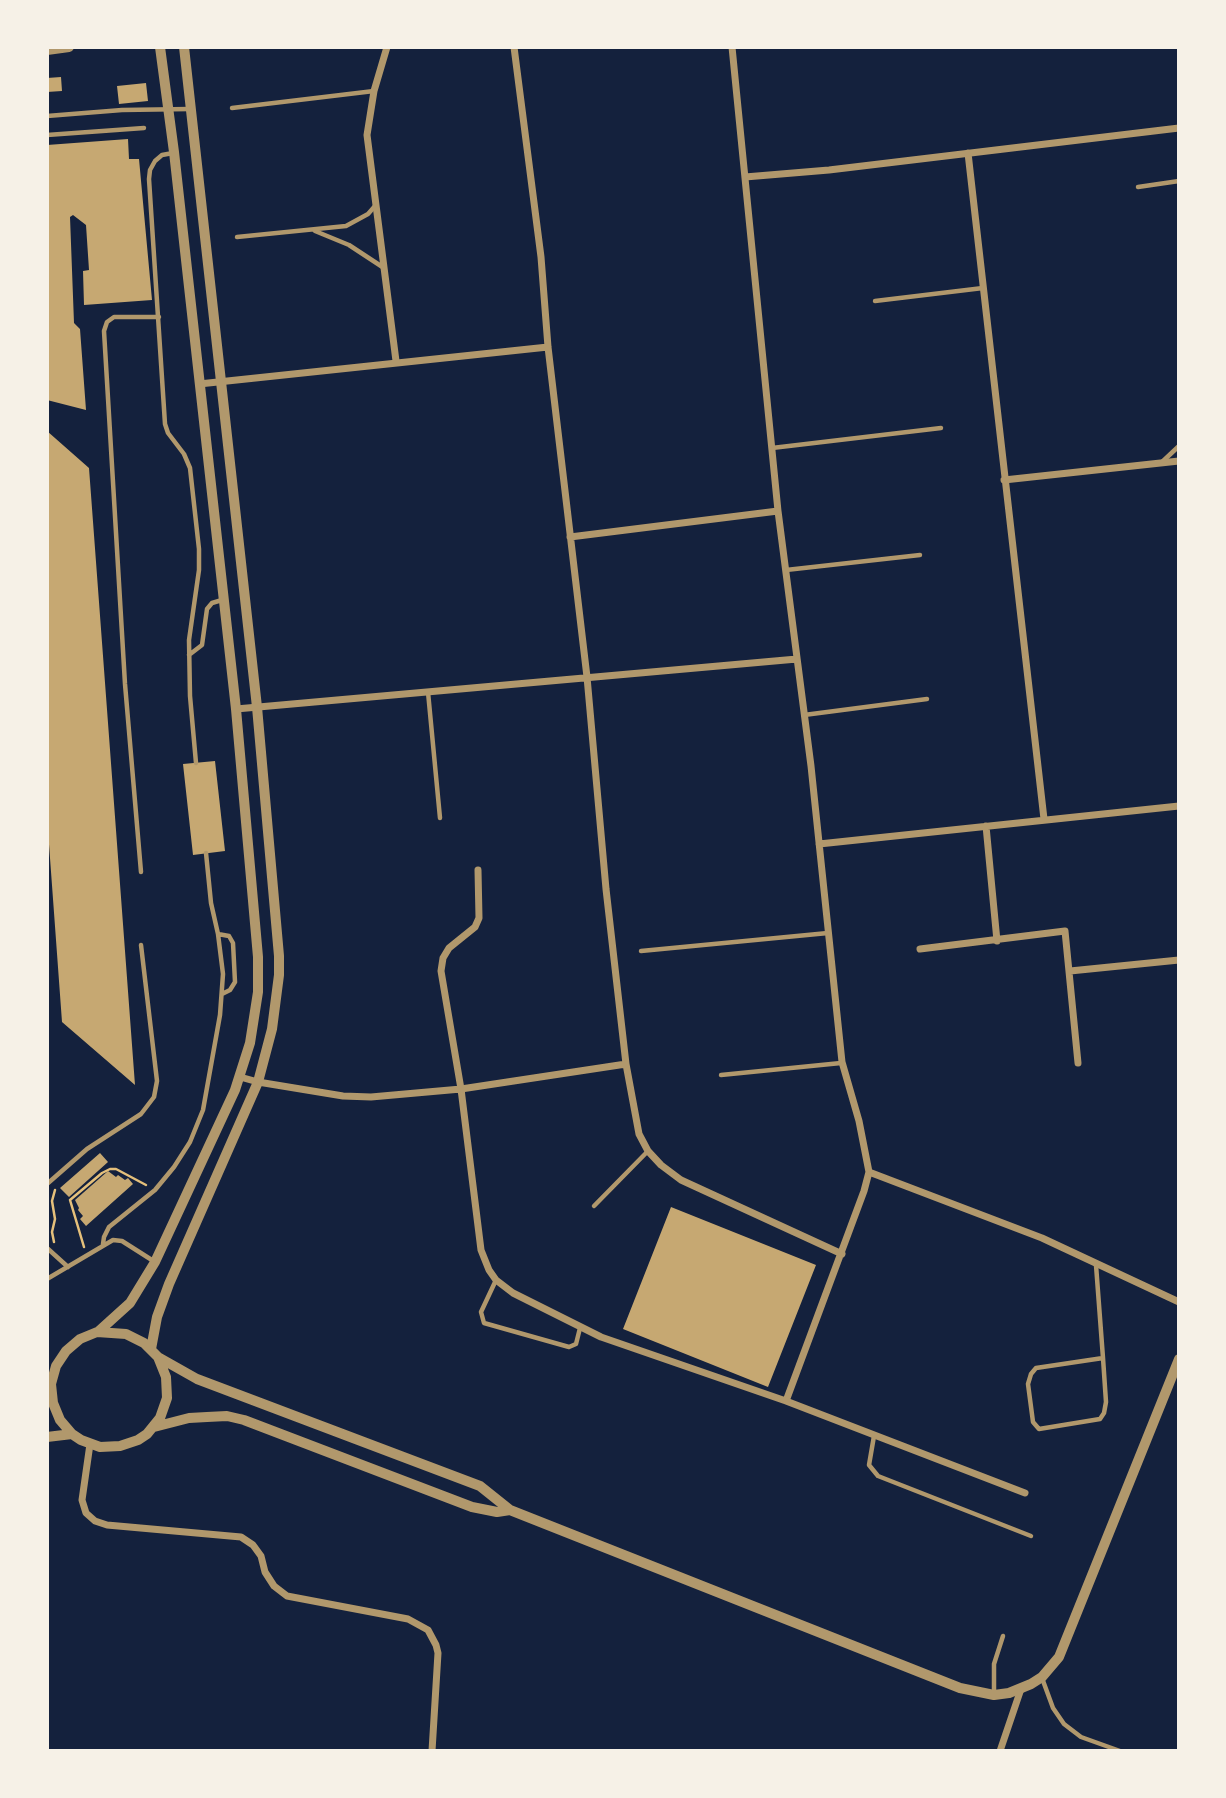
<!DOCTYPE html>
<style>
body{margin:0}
#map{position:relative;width:1226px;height:1798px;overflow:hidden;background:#14213d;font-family:Barlow,sans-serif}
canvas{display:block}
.frame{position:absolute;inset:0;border:49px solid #f6f1e7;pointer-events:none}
</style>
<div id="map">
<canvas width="1226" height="1798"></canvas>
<div class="frame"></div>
</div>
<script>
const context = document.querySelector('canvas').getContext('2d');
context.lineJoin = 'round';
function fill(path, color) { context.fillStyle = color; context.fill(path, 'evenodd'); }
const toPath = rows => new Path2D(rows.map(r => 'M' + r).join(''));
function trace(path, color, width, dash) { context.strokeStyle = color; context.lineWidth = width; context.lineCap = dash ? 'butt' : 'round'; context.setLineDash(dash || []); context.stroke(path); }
fill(toPath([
 [61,77,62,91,47,92,47,78],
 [146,83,148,101,119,104,117,86],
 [128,139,129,159,139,159,152,300,84,305,83,271,89,270,86,225,73,215,70,217,74,323,80,329,86,410,47,400,47,145],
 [47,431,89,468,135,1085,62,1022,47,817],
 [215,761,225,851,193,855,183,764],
 [100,1153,108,1162,69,1197,60,1188],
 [108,1171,116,1177,118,1175,125,1180,128,1178,133,1184,86,1226,80,1219,83,1216,78,1210,79,1208,75,1200],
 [671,1207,816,1265,768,1387,623,1329]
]), '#c6a872');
trace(toPath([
 [54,1242,52,1232,55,1219,52,1201,55,1190],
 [84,1247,70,1200,102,1173,110,1169,116,1169,146,1185]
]), '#e5c07b', 2.5);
trace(toPath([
 [232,108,374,91],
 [47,116,122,110,190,109],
 [47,135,144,128],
 [173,153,162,155,155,161,150,170,149,179,165,424,168,433,184,454,190,468,199,549,199,570,189,640,190,696,196,763],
 [1138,187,1179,181],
 [315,231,349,245,384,268],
 [237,237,346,226,368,214,375,206],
 [875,301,983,288],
 [772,448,941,428],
 [1162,462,1179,446],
 [786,570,920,555],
 [189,655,202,645,207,609,212,603,222,600],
 [428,692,440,818],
 [804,715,927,699],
 [141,872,125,684,104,331,107,322,114,317,159,317],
 [218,934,229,936,233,943,235,982,230,990,222,994],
 [641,951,828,933],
 [721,1075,841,1063],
 [47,1184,87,1149,141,1114,154,1097,157,1081,141,945],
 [594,1206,648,1151],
 [103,1244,104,1237,109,1227,155,1190,174,1167,190,1142,203,1110,220,1015,223,974,218,934,211,903,206,853],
 [47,1248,68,1267],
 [1096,1265,1103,1358,1106,1402,1104,1413,1100,1419,1039,1429,1033,1422,1028,1384,1031,1374,1036,1368,1103,1358],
 [47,1279,113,1240,122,1241,155,1262],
 [496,1280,481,1312,484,1323,569,1347,576,1344,580,1328],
 [874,1436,869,1465,878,1476,1031,1536],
 [1042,1678,1053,1708,1064,1724,1081,1737,1120,1751],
 [994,1694,994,1664,1003,1636]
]), '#b1986c', 4.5);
trace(toPath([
 [387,47,374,91,367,135,396,361],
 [514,47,541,257,548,347,587,677,606,889,626,1064,639,1134,648,1151,661,1165,681,1180,842,1254],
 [732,47,778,511,811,766,842,1062,859,1121,869,1172,864,1191,786,1401],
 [968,153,1044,819],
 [745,177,829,170,1179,128],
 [199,384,548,347],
 [1004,480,1179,461],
 [570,537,778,511],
 [236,709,797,659],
 [986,826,997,941],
 [819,844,1179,806],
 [478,870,479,918,475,927,449,948,443,958,441,971,461,1089,481,1250,489,1270,496,1280,513,1293,601,1337,786,1401,1025,1493],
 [920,949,1065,931,1078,1063],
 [1070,971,1179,960],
 [240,1077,258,1082,343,1096,371,1097,461,1089,626,1064],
 [869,1172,1042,1238,1179,1302],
 [90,1444,82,1500,86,1513,95,1521,107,1525,241,1537,253,1545,261,1556,265,1572,274,1586,287,1596,408,1619,428,1630,436,1645,438,1653,432,1751],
 [1000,1751,1021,1689]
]), '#b1986c', 7);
trace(toPath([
 [47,50,69,47],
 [99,1331,130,1303,155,1262,235,1090,250,1043,258,992,258,957,236,709,174,152,160,47],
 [151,1349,157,1317,169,1284,258,1082,272,1029,279,975,279,956,257,707,184,47],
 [158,1357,166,1377,167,1398,160,1418,147,1434,138,1440,120,1446,100,1447,81,1440,72,1434,60,1420,53,1403,51,1384,56,1366,66,1351,80,1339,97,1332,126,1334,144,1343,158,1357,197,1379,480,1486,510,1510,960,1688,994,1695,1009,1693,1031,1684,1042,1677,1059,1657,1179,1359],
 [154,1427,189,1418,207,1417,227,1416,244,1420,472,1507,497,1512,510,1510],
 [47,1437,72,1434]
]), '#b1986c', 10);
</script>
